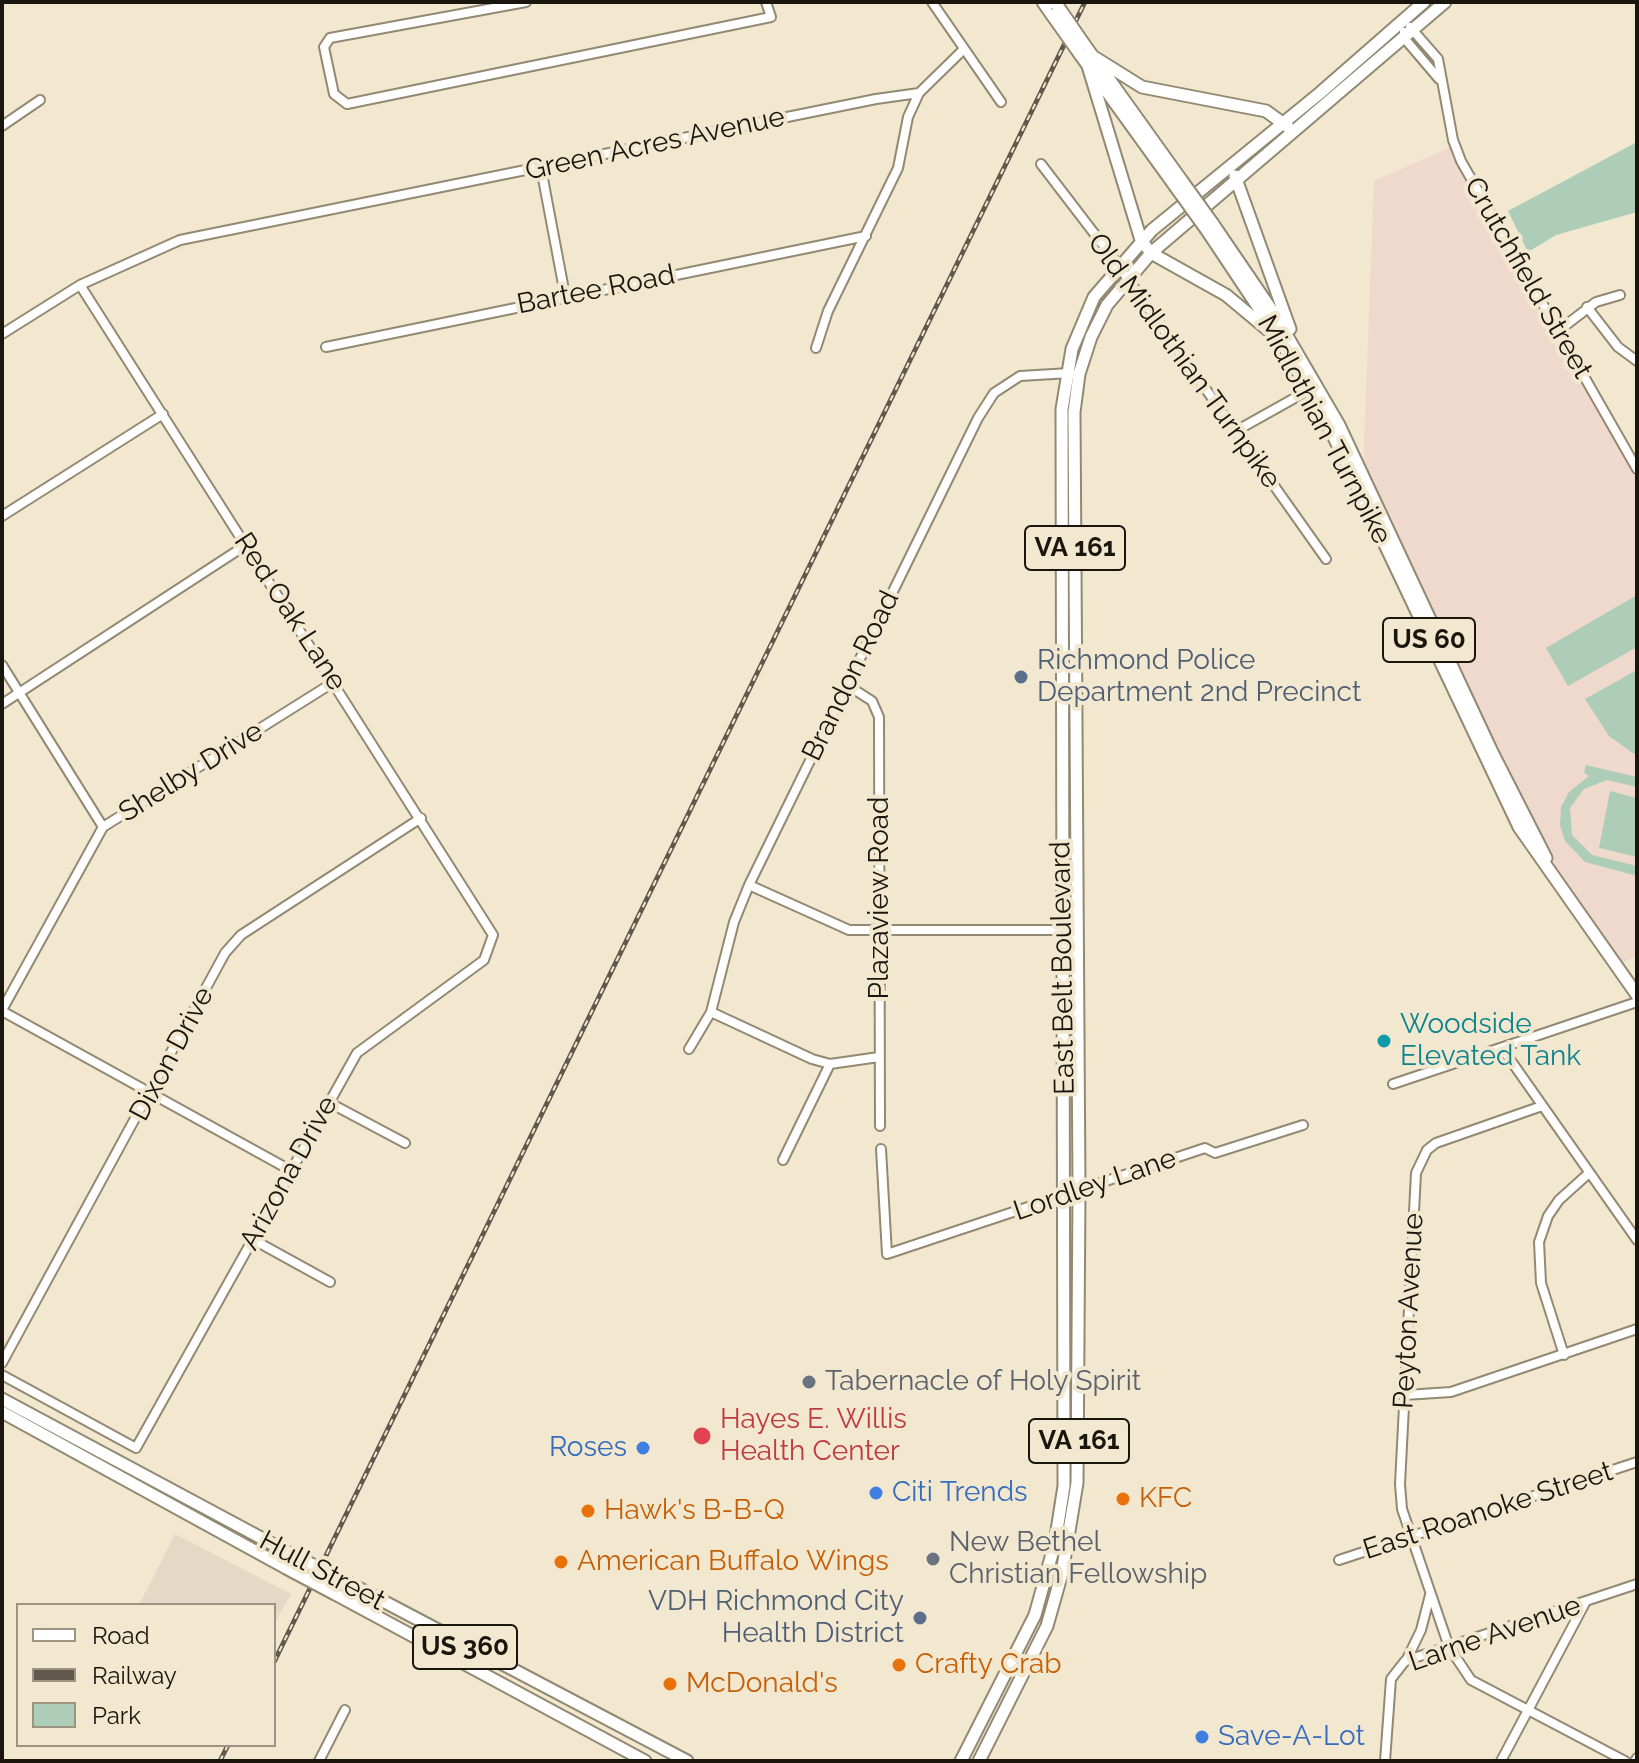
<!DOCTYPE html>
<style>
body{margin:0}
#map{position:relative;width:1639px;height:1763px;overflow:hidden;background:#f2e7cf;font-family:Raleway,sans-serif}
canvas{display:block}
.frame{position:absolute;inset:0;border:4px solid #1a160e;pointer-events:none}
.legend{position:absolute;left:16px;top:1603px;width:260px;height:144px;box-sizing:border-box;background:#f2e7cf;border:2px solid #9c9382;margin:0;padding:10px 14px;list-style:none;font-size:24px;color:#1a160e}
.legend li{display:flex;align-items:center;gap:16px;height:40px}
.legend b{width:40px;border:2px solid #9c9382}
</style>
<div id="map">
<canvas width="1639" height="1763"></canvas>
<div class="frame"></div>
<ul class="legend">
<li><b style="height:10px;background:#fff"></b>Road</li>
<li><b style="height:10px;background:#60594c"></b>Railway</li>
<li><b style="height:22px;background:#aecdb9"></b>Park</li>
</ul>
</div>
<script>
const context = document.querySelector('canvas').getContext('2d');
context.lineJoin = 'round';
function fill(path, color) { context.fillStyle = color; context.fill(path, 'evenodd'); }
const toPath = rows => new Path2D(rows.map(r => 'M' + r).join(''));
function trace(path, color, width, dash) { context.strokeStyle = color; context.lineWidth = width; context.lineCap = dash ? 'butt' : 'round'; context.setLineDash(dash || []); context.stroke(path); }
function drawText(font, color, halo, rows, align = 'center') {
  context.font = font + ' Raleway,sans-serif'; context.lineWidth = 8; context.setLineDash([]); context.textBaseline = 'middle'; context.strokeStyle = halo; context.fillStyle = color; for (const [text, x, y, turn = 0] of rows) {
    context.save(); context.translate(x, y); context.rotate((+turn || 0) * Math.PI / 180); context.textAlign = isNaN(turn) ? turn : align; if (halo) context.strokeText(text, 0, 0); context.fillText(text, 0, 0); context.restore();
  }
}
fill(toPath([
 [175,1534,291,1594,274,1624,274,1605,139,1605]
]), '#e4d9c4');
fill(toPath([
 [1455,145,1637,469,1637,956,1616,965,1559,884,1363,471,1374,181]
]), '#efd9cc');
fill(toPath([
 [1637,142,1637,212,1556,235,1528,252,1508,211],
 [1637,595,1637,647,1568,686,1546,648],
 [1637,670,1637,756,1609,736,1585,699],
 [1586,765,1637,777,1637,787,1607,780,1584,789,1570,808,1572,835,1592,855,1637,866,1637,876,1585,862,1565,841,1560,825,1561,807,1569,792,1589,776,1584,773],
 [1610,791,1637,798,1637,857,1599,848]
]), '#aecdb9');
const minor = toPath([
 [526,2,330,38,324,47,334,94,347,104,771,17,766,2],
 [932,2,1001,102],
 [1410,27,1438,59,1453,140,1461,161,1637,469],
 [1404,32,1405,39,1439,79],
 [2,126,40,100],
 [1041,164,1113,258,1326,559],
 [541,168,565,295],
 [1587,307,1618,347,1637,361],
 [1558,331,1596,302,1620,295],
 [2,334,80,285,180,240,876,99,919,93,964,49],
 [326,347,866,236],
 [816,348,828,311,898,168,908,117,919,93],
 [1234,432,1309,390],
 [2,516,163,414],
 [2,665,103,827],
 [847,685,872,701,879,717,880,1126],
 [2,704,246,545],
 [749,885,849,930,1077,930],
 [2,1010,103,827,334,682],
 [2,1011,290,1170],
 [711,1012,812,1059,830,1064,879,1057],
 [1502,1048,1637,1240],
 [689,1049,711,1012,734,922,749,885,978,418,994,393,1020,376,1070,373],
 [1393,1084,1637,1002],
 [328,1102,405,1143],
 [1542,1106,1436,1143,1427,1150,1416,1173,1400,1484,1402,1509,1449,1647,1471,1680,1625,1761],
 [881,1149,887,1254,1205,1148,1215,1153,1303,1125],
 [783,1160,830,1064],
 [252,1239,330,1282],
 [1564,1355,1541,1283,1539,1242,1548,1216,1559,1200,1589,1173],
 [2,1363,225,953,241,935,421,818],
 [2,1375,136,1448,357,1053,484,960,493,935,80,285],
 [1405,1395,1451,1392,1637,1329],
 [1339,1560,1637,1462],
 [1406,1661,1421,1630,1430,1595],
 [319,1761,345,1710],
 [1385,1761,1391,1679,1405,1661,1637,1584],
 [1501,1761,1585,1603],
 [1635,1761,1637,1758]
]);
const major = toPath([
 [1043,2,1052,15],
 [1084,44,1182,181],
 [1079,53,1175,186],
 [1094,57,1142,87,1266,111,1288,127],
 [1088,66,1141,240,1151,253,1226,295,1268,330],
 [1235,176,1290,329],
 [1213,224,1273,312,1339,425,1492,752,1546,858],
 [1206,229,1282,343,1332,433,1519,827,1637,995],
 [2,1399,293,1555],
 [2,1412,286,1568],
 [343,1580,687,1761],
 [335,1594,645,1761],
 [961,1761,1035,1615,1055,1543,1064,1486,1062,409,1072,349,1094,297,1152,230,1320,93,1424,2],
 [979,1761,1047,1626,1062,1573,1077,1483,1079,1190,1074,412,1079,374,1091,337,1107,305,1151,253,1445,2]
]);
trace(minor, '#938973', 12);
trace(major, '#938973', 15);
trace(minor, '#fff', 8);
trace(major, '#fff', 11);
const rail = toPath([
 [274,1662,1085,2],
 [220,1761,228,1745]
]);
trace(rail, '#60594c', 5);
trace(rail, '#f2e7cf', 2, [6]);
const majorBridge = toPath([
 [1057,5,1084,44],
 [1052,15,1079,53],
 [1182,181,1213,224],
 [1175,186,1206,229],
 [293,1555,343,1580],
 [286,1568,335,1594]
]);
trace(majorBridge, '#938973', 15, []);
trace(majorBridge, '#fff', 11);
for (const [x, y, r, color] of [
 [1021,677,8,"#5c6f8a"],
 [1384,1041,8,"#0f9aa8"],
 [809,1382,8,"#6b7280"],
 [702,1436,10,"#e0444e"],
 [643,1448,8,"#3f7fe0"],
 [876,1493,8,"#3f7fe0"],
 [1123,1499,8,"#e8710a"],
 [588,1511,8,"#e8710a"],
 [933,1559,8,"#6b7280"],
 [561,1562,8,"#e8710a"],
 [920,1618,8,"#5c6f8a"],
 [899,1665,8,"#e8710a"],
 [670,1684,8,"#e8710a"],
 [1202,1737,8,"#3f7fe0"]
]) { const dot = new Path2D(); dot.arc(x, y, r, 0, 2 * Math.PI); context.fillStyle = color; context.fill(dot); trace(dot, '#f2e7cf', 3); }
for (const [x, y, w] of [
 [1075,548,100],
 [1429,640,92],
 [1079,1441,100],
 [465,1647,104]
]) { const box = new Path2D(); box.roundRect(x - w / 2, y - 22, w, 44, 6); context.fillStyle = '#f2e7cf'; context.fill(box); trace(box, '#1a160e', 2); }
drawText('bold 26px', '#1a160e', null, [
 ["VA 161",1075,548],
 ["US 60",1429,640],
 ["VA 161",1079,1441],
 ["US 360",465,1647]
]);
drawText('28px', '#1a160e', '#f2e7cf', [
 ["Green Acres Avenue",655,144,-12],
 ["Crutchfield Street",1528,278,60],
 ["Bartee Road",596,290,-11],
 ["Old Midlothian Turnpike",1184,361,54],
 ["Midlothian Turnpike",1324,430,62],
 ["Red Oak Lane",290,612,57],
 ["Brandon Road",851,676,-64],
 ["Shelby Drive",191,772,-32],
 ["Plazaview Road",880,898,-90],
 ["East Belt Boulevard",1063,968,-91],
 ["Dixon Drive",172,1054,-62],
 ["Arizona Drive",289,1173,-61],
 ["Lordley Lane",1095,1185,-19],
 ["Peyton Avenue",1409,1311,-87],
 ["East Roanoke Street",1488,1511,-18],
 ["Hull Street",322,1571,28],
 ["Larne Avenue",1495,1634,-19]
]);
drawText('28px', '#4e5e75', '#f2e7cf', [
 ["Richmond Police",1037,661],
 ["Department 2nd Precinct",1037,693],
 ["VDH Richmond City",904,1602,"right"],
 ["Health District",904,1634,"right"]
], 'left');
drawText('28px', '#0d838f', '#f2e7cf', [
 ["Woodside",1400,1025],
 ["Elevated Tank",1400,1057]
], 'left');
drawText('28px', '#5b616d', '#f2e7cf', [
 ["Tabernacle of Holy Spirit",825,1382],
 ["New Bethel",949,1543],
 ["Christian Fellowship",949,1575]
], 'left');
drawText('28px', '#be3a42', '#f2e7cf', [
 ["Hayes E. Willis",720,1420],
 ["Health Center",720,1452]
], 'left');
drawText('28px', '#366cbe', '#f2e7cf', [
 ["Roses",627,1448,"right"],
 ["Citi Trends",892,1493],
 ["Save-A-Lot",1218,1737]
], 'left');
drawText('28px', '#c56008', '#f2e7cf', [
 ["KFC",1139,1499],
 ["Hawk's B-B-Q",604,1511],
 ["American Buffalo Wings",577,1562],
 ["Crafty Crab",915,1665],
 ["McDonald's",686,1684]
], 'left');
</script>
